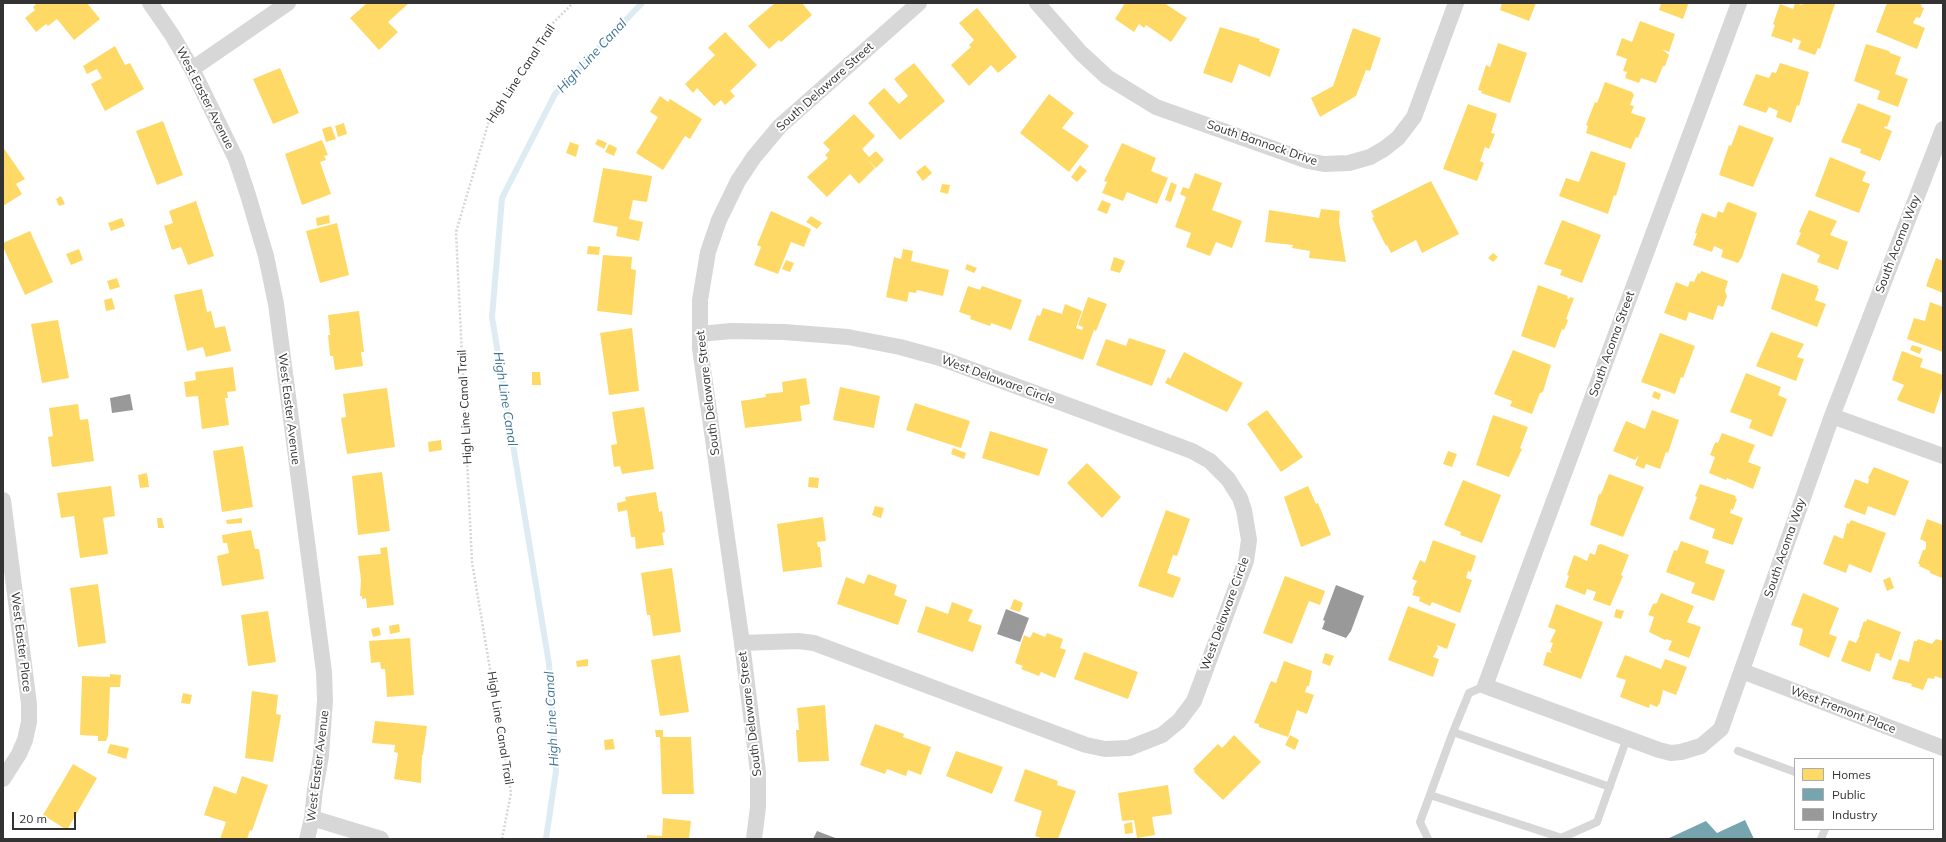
<!DOCTYPE html>
<style>
body{margin:0}
#map{position:relative;width:1946px;height:842px;overflow:hidden;background:#fff;font-family:Mulish,sans-serif}
canvas{display:block}
.frame{position:absolute;inset:0;border:4px solid #333;pointer-events:none}
.legend{position:absolute;left:1794px;top:758px;width:140px;height:72px;box-sizing:border-box;background:#fff;border:1px solid #adadad;margin:0;padding:5px 7px;list-style:none;font-size:12px;color:#333}
.legend li{display:flex;align-items:center;gap:8px;height:20px}
.legend b{width:20px;border:1px solid #adadad}
.scale{position:absolute;left:12px;top:812px;width:64px;height:18px;box-sizing:border-box;border:2px solid #333;border-top:0;padding-left:5px;font-size:12px;line-height:14px;white-space:nowrap;color:#333;-webkit-text-stroke:3px #fff;paint-order:stroke}
</style>
<div id="map">
<canvas width="1946" height="842"></canvas>
<div class="frame"></div>
<ul class="legend">
<li><b style="height:11px;background:#ffd966"></b>Homes</li>
<li><b style="height:11px;background:#76a5af"></b>Public</li>
<li><b style="height:11px;background:#999"></b>Industry</li>
</ul>
<div class="scale">20 m</div>
</div>
<script>
const context = document.querySelector('canvas').getContext('2d');
context.lineJoin = 'round';
function fill(path, color) { context.fillStyle = color; context.fill(path, 'evenodd'); }
const toPath = rows => new Path2D(rows.map(r => 'M' + r).join(''));
function trace(path, color, width, dash) { context.strokeStyle = color; context.lineWidth = width; context.lineCap = dash ? 'butt' : 'round'; context.setLineDash(dash || []); context.stroke(path); }
function drawText(font, color, halo, rows, align = 'center') {
  context.font = font + ' Mulish,sans-serif'; context.lineWidth = 4; context.setLineDash([]); context.textBaseline = 'middle'; context.strokeStyle = halo; context.fillStyle = color; for (const [text, x, y, turn = 0] of rows) {
    context.save(); context.translate(x, y); context.rotate((+turn || 0) * Math.PI / 180); context.textAlign = isNaN(turn) ? turn : align; if (halo) context.strokeText(text, 0, 0); context.fillText(text, 0, 0); context.restore();
  }
}
fill(toPath([
 [37,3,87,3,100,19,74,40,57,19,48,26,46,24,36,32,25,18,35,10,33,7],
 [367,3,409,3,388,22,398,32,379,50,350,18],
 [775,3,802,3,812,15,781,42,779,40,769,49,748,26],
 [1125,3,1164,3,1187,18,1171,42,1146,25,1144,28,1139,24,1134,32,1115,19],
 [1502,3,1536,3,1529,21,1500,10],
 [1658,3,1687,3,1688,5,1683,19,1659,10,1661,4],
 [1795,3,1802,5,1803,3,1835,4,1820,49,1818,48,1815,55,1798,49,1801,41,1793,38,1792,43,1771,36,1775,25,1773,24,1780,4,1793,9],
 [1887,3,1916,3,1922,5,1921,7,1924,8,1920,18,1916,17,1913,23,1925,28,1917,49,1876,32],
 [977,8,1017,57,998,73,991,65,969,86,951,65,971,47,969,45,974,40,959,23],
 [1640,21,1675,34,1669,52,1662,49,1669,55,1665,66,1663,66,1656,83,1641,78,1639,83,1625,78,1627,72,1623,71,1627,59,1616,55,1622,38,1632,42],
 [1220,27,1260,39,1259,41,1280,49,1270,77,1239,64,1232,83,1203,73],
 [1353,28,1381,38,1370,71,1366,70,1356,96,1320,117,1311,98,1333,86],
 [725,32,757,65,730,91,735,96,725,105,721,100,714,106,697,88,693,93,685,84,715,55,708,48],
 [1498,43,1527,53,1510,103,1481,93,1482,91,1478,90,1486,65,1490,67],
 [1866,44,1889,51,1890,53,1901,57,1895,74,1908,79,1898,107,1877,99,1880,91,1854,81],
 [115,46,125,65,130,63,144,89,105,111,91,84,102,78,97,69,87,74,83,66],
 [914,63,945,101,900,140,868,103,884,88,899,104,908,96,894,79],
 [1780,63,1809,72,1799,106,1797,105,1791,123,1776,117,1778,111,1769,107,1766,113,1743,105,1756,74,1769,78,1772,72,1776,73],
 [280,68,299,113,273,124,253,79],
 [1605,82,1632,92,1634,95,1630,105,1634,106,1631,113,1646,118,1638,138,1636,137,1631,149,1586,133,1588,126,1586,125,1595,102,1597,103],
 [1049,94,1074,113,1062,128,1089,146,1069,172,1020,133],
 [660,96,668,102,670,99,702,119,690,139,685,136,663,170,636,153,658,117,650,112],
 [1858,103,1891,116,1887,127,1885,126,1884,128,1892,131,1880,161,1860,153,1861,149,1841,142],
 [1468,104,1497,114,1491,133,1495,134,1489,149,1485,147,1480,161,1484,163,1477,181,1443,169],
 [854,114,875,136,862,149,869,157,876,151,884,160,876,168,867,159,875,168,859,184,850,174,827,197,807,177,828,158,825,155,830,150,823,143],
 [163,121,183,175,157,185,136,131],
 [344,123,347,134,338,137,335,126],
 [1739,125,1774,138,1753,187,1719,175,1729,145,1731,146],
 [331,126,336,139,326,142,322,129],
 [598,139,607,143,604,149,595,144],
 [322,140,328,155,324,156,326,160,320,162,331,194,302,205,285,154],
 [570,142,579,145,576,157,566,153],
 [1122,143,1156,158,1151,171,1168,178,1157,204,1127,192,1123,201,1102,193,1107,182,1104,181],
 [609,144,617,148,614,156,605,152],
 [3,147,25,179,16,184,22,194,3,206],
 [1591,151,1626,163,1616,196,1614,195,1608,214,1559,196,1566,178,1579,182],
 [1830,157,1866,172,1862,181,1870,184,1859,213,1815,196],
 [925,165,932,173,923,181,916,172],
 [1080,165,1087,171,1077,182,1071,177],
 [603,168,652,176,647,202,633,200,629,219,643,222,639,241,616,236,618,227,593,222],
 [1195,173,1222,183,1212,210,1242,221,1232,248,1216,242,1210,256,1186,247,1191,233,1175,227,1186,197,1180,194,1183,187,1189,189],
 [1431,181,1459,234,1422,253,1416,240,1391,253,1387,245,1386,246,1372,218,1374,217,1371,211],
 [1171,182,1177,185,1171,202,1165,200],
 [942,184,950,185,948,194,940,192],
 [61,196,65,204,59,206,56,199],
 [1102,200,1111,204,1107,214,1097,210],
 [196,201,214,256,188,265,181,247,172,250,164,226,173,223,169,211],
 [1729,202,1757,213,1742,257,1738,263,1721,257,1723,250,1714,246,1712,252,1693,245,1697,233,1695,233,1702,213,1716,218,1718,211,1723,213,1727,203],
 [1321,209,1340,211,1339,222,1346,262,1309,258,1310,251,1292,248,1293,245,1265,242,1269,210,1319,218],
 [1809,210,1837,221,1830,235,1848,242,1838,270,1817,262,1820,255,1796,244,1801,233,1799,232],
 [771,211,811,229,804,247,791,242,778,274,754,265,761,247,757,245],
 [329,215,330,223,317,226,316,218],
 [811,216,822,223,817,229,806,222],
 [122,218,125,226,111,231,108,223],
 [1562,220,1601,235,1582,283,1560,275,1562,270,1544,264],
 [337,223,349,275,320,283,306,231],
 [30,231,53,282,25,295,3,247,3,243],
 [588,246,600,247,599,255,587,254],
 [79,249,83,260,71,265,66,254],
 [903,249,913,251,911,261,949,270,943,296,917,290,916,293,909,292,907,302,886,297,894,257,901,259],
 [1493,253,1498,257,1493,262,1488,258],
 [603,255,632,257,631,269,636,270,632,315,597,311],
 [1114,257,1125,261,1120,273,1110,270],
 [1936,258,1943,261,1943,293,1926,286],
 [786,260,794,263,790,272,782,269],
 [967,264,977,268,974,273,965,269],
 [1701,271,1728,281,1725,291,1727,296,1723,307,1718,305,1713,320,1689,312,1686,321,1664,313,1676,282,1688,287,1690,281,1694,282,1698,273,1700,274],
 [1782,273,1818,286,1817,288,1819,289,1815,300,1826,304,1817,327,1771,309],
 [117,278,120,287,110,290,107,281],
 [1538,285,1568,296,1567,298,1569,299,1570,297,1574,298,1566,319,1568,320,1567,323,1564,330,1562,329,1555,348,1521,336],
 [968,286,980,290,982,286,1022,300,1011,330,991,323,990,326,970,319,971,316,959,312],
 [202,289,207,312,211,311,215,328,225,326,231,351,206,357,203,347,187,351,174,295],
 [1088,297,1107,304,1096,331,1094,330,1083,360,1028,340,1037,315,1040,316,1043,308,1062,314,1065,304,1082,311,1076,328,1082,330,1083,327,1078,325],
 [112,298,115,309,106,311,104,300],
 [1930,302,1943,307,1943,352,1907,339,1914,318,1925,321],
 [359,311,364,352,361,352,363,366,335,370,333,356,330,356,328,335,330,335,328,315],
 [58,320,69,378,42,383,31,324],
 [632,328,639,391,609,395,600,333],
 [1771,332,1804,344,1797,357,1804,359,1796,381,1756,366],
 [1660,333,1695,346,1683,378,1681,377,1675,394,1641,382],
 [1129,338,1166,350,1152,386,1096,365,1106,339,1126,346],
 [1912,345,1922,348,1920,354,1910,350],
 [1513,350,1551,365,1543,392,1540,393,1532,414,1510,406,1512,401,1494,394],
 [1902,351,1923,359,1920,367,1943,375,1943,386,1934,414,1899,401,1897,399,1904,385,1892,380],
 [1184,352,1243,383,1227,412,1165,383,1168,377,1170,379],
 [233,367,236,391,227,392,228,398,225,398,229,425,202,429,198,396,186,397,184,382,196,380,195,372],
 [532,372,540,372,541,385,532,385],
 [1746,373,1781,387,1778,395,1787,399,1772,437,1749,428,1752,420,1730,412],
 [806,378,810,404,800,406,802,421,745,428,741,401,766,397,765,394,783,392,782,382],
 [840,387,880,396,874,428,833,420],
 [387,388,395,447,347,454,341,418,346,417,343,394],
 [1654,391,1661,394,1659,400,1652,397],
 [915,403,970,421,961,448,906,430],
 [78,404,80,420,88,419,94,461,52,467,48,437,53,436,49,408],
 [644,407,654,469,622,474,620,466,614,467,611,445,617,444,612,412],
 [1267,410,1303,457,1281,472,1247,424],
 [1652,410,1679,420,1668,453,1666,452,1660,469,1646,464,1644,469,1635,465,1639,455,1635,460,1613,451,1626,421,1645,429],
 [1493,415,1528,427,1520,448,1522,449,1509,477,1476,465],
 [990,431,1048,449,1039,476,982,458],
 [1722,433,1755,445,1748,462,1761,467,1753,489,1727,478,1726,480,1709,473,1715,457,1710,455,1714,445,1716,442,1718,443],
 [441,440,442,450,429,452,428,442],
 [243,446,253,507,222,512,213,451],
 [953,448,966,453,964,459,951,454],
 [1448,451,1457,454,1452,467,1443,464],
 [1087,463,1121,497,1102,518,1067,483],
 [1874,467,1909,481,1895,516,1868,506,1865,515,1844,507,1855,479,1868,484,1869,479,1868,478],
 [382,472,390,531,358,535,352,476],
 [147,473,149,487,140,488,138,475],
 [1609,474,1644,487,1623,537,1590,525,1599,494,1601,494],
 [809,477,819,478,818,488,808,487],
 [1463,480,1501,495,1482,543,1460,535,1461,532,1444,525],
 [1700,484,1736,496,1735,498,1737,499,1733,510,1731,509,1730,513,1743,518,1733,545,1712,538,1715,529,1689,519,1697,497,1695,496],
 [111,486,115,516,103,518,108,554,80,558,74,516,61,518,57,493],
 [1308,486,1316,504,1318,503,1331,535,1301,547,1284,497],
 [656,492,659,512,662,511,665,532,662,533,664,545,636,549,635,537,631,537,627,510,618,512,617,503,626,501,625,497],
 [875,506,884,508,881,518,872,515],
 [1166,510,1190,519,1177,556,1173,555,1167,573,1181,578,1173,598,1138,586],
 [823,517,826,541,817,542,818,547,820,547,822,567,783,572,777,524],
 [157,518,162,518,164,528,158,528],
 [242,518,242,523,227,524,226,520],
 [1927,519,1943,525,1942,578,1930,573,1930,571,1919,566,1920,564,1918,564,1923,550,1925,550,1926,547,1926,542,1920,539],
 [1851,520,1886,533,1871,573,1849,564,1846,573,1823,564,1834,535,1843,539,1847,523,1849,524],
 [251,530,255,549,259,549,264,579,222,586,217,556,229,553,227,543,223,543,222,535],
 [1433,540,1476,556,1471,572,1468,571,1466,578,1472,580,1460,613,1432,602,1430,606,1419,601,1420,597,1412,595,1414,591,1413,589,1417,581,1412,579,1420,560,1425,563],
 [1681,541,1709,551,1705,563,1725,570,1714,601,1691,593,1695,583,1666,572,1674,550,1677,551],
 [1601,544,1629,555,1621,575,1623,576,1610,606,1593,600,1596,592,1587,589,1585,595,1565,587,1569,576,1567,575,1574,555,1587,561,1590,553,1595,555,1598,545],
 [387,547,394,605,367,608,366,598,362,599,362,596,360,596,361,580,358,556,381,554,380,548],
 [672,568,681,632,653,636,650,615,647,615,641,573],
 [868,574,897,585,894,595,907,600,898,625,837,604,846,577,864,584],
 [1285,576,1325,591,1320,605,1309,601,1292,644,1263,633],
 [1890,577,1894,588,1887,591,1883,580],
 [98,584,106,643,78,647,70,588],
 [1661,593,1694,606,1687,622,1701,627,1689,658,1668,650,1672,641,1666,639,1665,640,1649,632,1654,617,1648,615,1653,604,1657,603],
 [1803,593,1839,608,1829,634,1837,637,1829,658,1799,645,1803,629,1791,625],
 [1014,599,1023,603,1020,612,1010,609],
 [952,602,973,610,968,621,982,626,973,652,917,632,926,606,948,614],
 [1556,604,1603,622,1581,679,1543,665,1547,652,1553,653,1550,651,1553,643,1550,642,1556,630,1548,627],
 [1408,606,1456,624,1447,649,1437,645,1438,648,1433,657,1439,659,1433,677,1388,660],
 [1616,609,1624,611,1621,619,1614,617],
 [268,611,276,662,248,666,241,615],
 [1867,619,1901,632,1891,661,1879,656,1880,654,1876,653,1870,672,1841,661,1849,640,1856,643,1860,635,1859,635,1864,621,1866,622],
 [399,624,400,632,390,634,389,626],
 [379,627,381,635,373,637,371,629],
 [1033,632,1045,637,1047,633,1063,639,1060,648,1066,650,1055,678,1041,672,1039,676,1021,669,1023,666,1015,663,1024,635,1030,638],
 [410,638,414,695,387,697,385,669,381,669,380,662,371,663,369,641],
 [1918,639,1932,644,1936,639,1943,641,1943,679,1935,676,1934,679,1928,678,1923,690,1911,686,1912,684,1892,679,1899,659,1909,662,1914,641,1917,641],
 [1084,652,1138,672,1128,699,1074,679],
 [1325,653,1334,656,1330,666,1322,663],
 [680,655,689,712,660,716,651,660],
 [1625,655,1661,669,1665,659,1687,667,1676,695,1663,690,1660,703,1657,707,1650,704,1649,708,1620,697,1626,680,1616,677],
 [588,659,588,666,577,667,576,661],
 [1284,661,1312,671,1309,686,1307,686,1305,692,1314,695,1307,714,1297,710,1288,737,1259,727,1259,724,1254,723,1271,681,1276,683],
 [110,674,121,675,120,687,110,687,108,736,106,741,98,741,98,736,80,735,82,676,110,677],
 [252,691,278,695,276,714,281,715,273,762,245,758],
 [183,693,192,695,190,704,181,703],
 [825,705,829,761,798,762,796,730,799,730,797,708],
 [375,721,427,726,423,755,422,755,421,783,394,779,398,753,394,752,395,745,372,743],
 [875,724,904,734,903,737,931,747,921,775,908,770,906,776,887,769,885,774,860,765],
 [655,730,663,730,663,737,691,737,694,794,662,794,660,737,656,737],
 [1234,735,1261,762,1223,800,1194,772,1195,771,1193,769,1218,744,1222,748],
 [1290,735,1299,740,1295,750,1285,745],
 [613,739,615,749,605,750,604,740],
 [110,744,129,748,126,759,107,753],
 [956,751,1003,767,992,794,946,776],
 [73,764,97,778,67,830,43,815],
 [1025,769,1058,781,1057,785,1076,791,1058,839,1044,839,1035,836,1042,811,1014,801],
 [242,776,268,785,252,831,250,830,247,839,220,839,226,822,204,815,214,786,236,794],
 [1168,785,1172,814,1152,817,1155,835,1137,838,1134,820,1122,821,1118,793],
 [663,818,691,821,689,839,647,839,647,835,662,836],
 [1132,822,1133,833,1125,834,1124,824]
]), '#ffd966');
fill(toPath([
 [1745,820,1754,839,1667,839,1706,821,1717,833]
]), '#76a5af');
fill(toPath([
 [130,394,133,410,112,413,110,398],
 [1336,585,1364,596,1351,631,1346,638,1322,629,1325,621,1323,620],
 [1006,609,1029,618,1020,642,997,634],
 [817,831,838,839,813,839]
]), '#999');
trace(toPath([
 [546,839,556,771,549,664,492,317,502,198,555,94,642,3]
]), '#ddebf3', 6);
trace(toPath([
 [502,839,511,793,472,562,456,232,488,124,548,28,573,3]
]), '#d6d6d6', 2.5, [2, 2]);
trace(toPath([
 [1453,732,1610,787],
 [1738,751,1795,772],
 [1430,795,1562,838],
 [1428,839,1420,822,1453,732,1469,693,1485,686],
 [1559,839,1597,822,1627,738],
 [1821,839,1825,829]
]), '#d7d7d7', 8);
trace(toPath([
 [150,3,172,35,192,69,236,159,248,195,266,256,276,304,324,672,325,700,321,756,315,790,312,818,307,839],
 [1037,3,1081,53,1107,77,1156,107,1308,161,1324,164,1349,163,1370,157,1384,149,1398,138,1414,117,1456,3],
 [1739,3,1485,686,1659,750,1671,753,1681,752,1701,746,1721,729,1832,416,1943,129],
 [192,69,288,3],
 [700,334,731,331,784,332,848,337,900,347,940,358,1192,451,1210,461,1228,479,1240,498,1244,510,1249,540,1246,561,1194,701,1179,721,1162,735,1129,748,1105,749,1086,745,814,643,798,641,742,643],
 [1832,416,1943,456],
 [3,500,29,704,29,722,25,740,19,754,3,779],
 [1742,671,1943,748],
 [312,818,381,839],
 [754,839,758,807,758,772,742,643,700,348,700,300,708,252,719,220,738,181,754,157,780,126,919,3]
]), '#d7d7d7', 16);
drawText('12px', '#333', '#fff', [
 ["High Line Canal Trail",521,74,-57],
 ["South Delaware Street",825,87,-42],
 ["West Easter Avenue",205,98,63],
 ["South Bannock Drive",1262,143,19],
 ["South Acoma Way",1898,244,-69],
 ["South Acoma Street",1612,344,-70],
 ["West Delaware Circle",998,380,20],
 ["South Delaware Street",708,393,-97],
 ["High Line Canal Trail",465,407,-93],
 ["West Easter Avenue",289,409,83],
 ["South Acoma Way",1785,548,-71],
 ["West Delaware Circle",1225,614,-70],
 ["West Easter Place",21,642,83],
 ["West Fremont Place",1843,710,21],
 ["South Delaware Street",750,714,-97],
 ["High Line Canal Trail",500,728,81],
 ["West Easter Avenue",318,766,-83]
]);
drawText('italic 13px', '#3f7597', '#fff', [
 ["High Line Canal",592,56,-47],
 ["High Line Canal",505,399,81],
 ["High Line Canal",552,719,-93]
]);
</script>
